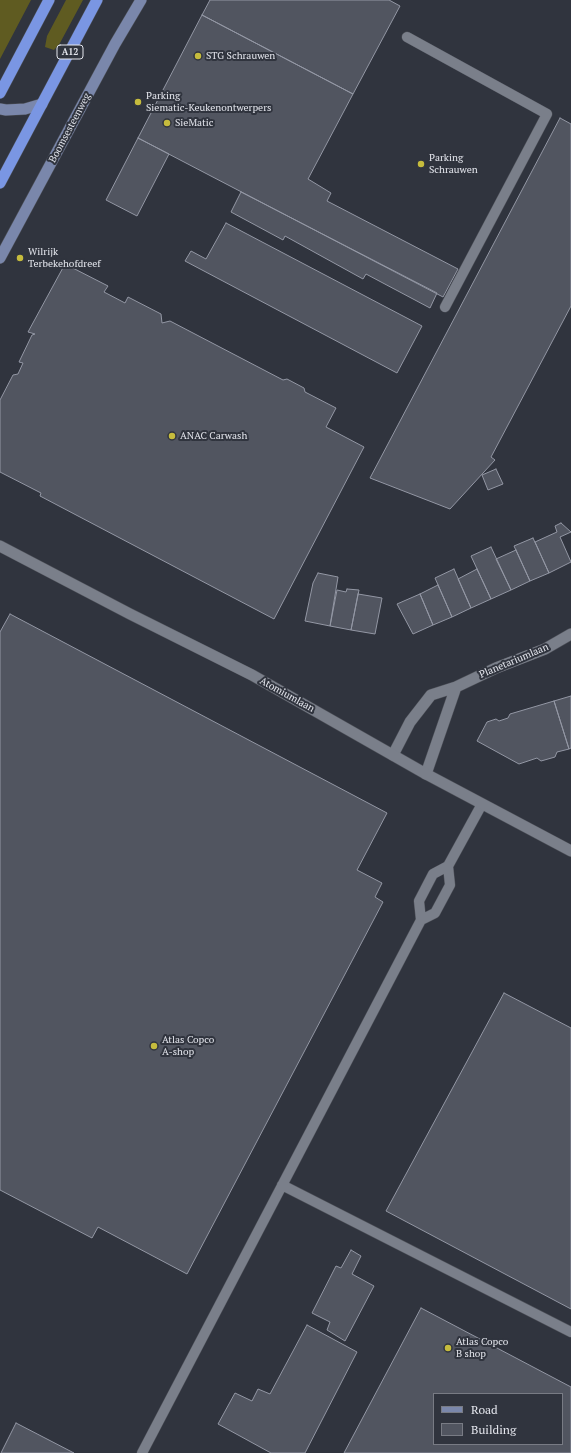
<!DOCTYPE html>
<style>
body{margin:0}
#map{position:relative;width:571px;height:1453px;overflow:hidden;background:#30343e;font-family:"PT Serif",serif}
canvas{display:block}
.legend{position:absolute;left:433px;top:1393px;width:130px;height:52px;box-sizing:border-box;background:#30343e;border:1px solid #787b84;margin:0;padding:5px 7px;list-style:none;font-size:12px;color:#e4e6ed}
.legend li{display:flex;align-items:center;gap:8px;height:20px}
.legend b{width:20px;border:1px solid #787b84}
</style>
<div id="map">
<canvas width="571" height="1453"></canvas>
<ul class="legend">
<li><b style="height:5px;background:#7a87ab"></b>Road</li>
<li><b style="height:11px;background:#515560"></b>Building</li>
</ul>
</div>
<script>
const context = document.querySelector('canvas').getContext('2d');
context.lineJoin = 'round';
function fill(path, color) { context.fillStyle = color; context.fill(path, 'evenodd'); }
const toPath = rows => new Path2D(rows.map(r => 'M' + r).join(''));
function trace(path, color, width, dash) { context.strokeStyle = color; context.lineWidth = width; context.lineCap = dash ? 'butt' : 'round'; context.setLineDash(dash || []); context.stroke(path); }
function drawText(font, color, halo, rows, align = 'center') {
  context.font = font + ' "PT Serif",serif'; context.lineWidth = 4; context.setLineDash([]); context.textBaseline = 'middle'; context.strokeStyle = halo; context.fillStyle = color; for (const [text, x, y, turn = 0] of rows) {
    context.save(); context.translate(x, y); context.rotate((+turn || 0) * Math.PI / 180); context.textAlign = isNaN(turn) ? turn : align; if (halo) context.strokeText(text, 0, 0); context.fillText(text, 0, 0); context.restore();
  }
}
fill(toPath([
 [0,0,31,0,0,59],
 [66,0,83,0,60,43,54,50,45,47,47,36]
]), '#5f5b21');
const building = toPath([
 [210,0,389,0,400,6,353,94,202,15,210,0],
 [202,15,353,94,308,179,331,193,327,201,458,269,443,297,138,138,202,15],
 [560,118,571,124,571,306,491,457,495,460,450,509,370,478,560,118],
 [138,138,169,154,137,216,106,200,138,138],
 [241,192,437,293,430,308,366,274,363,279,285,236,283,240,231,212,241,192],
 [226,223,422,326,397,373,185,261,191,251,206,259,226,223],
 [65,264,108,286,104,292,125,303,128,297,161,314,162,323,170,321,283,380,287,379,304,388,305,392,336,408,326,427,364,447,274,619,40,496,41,493,0,472,0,400,13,375,18,374,23,363,19,362,32,335,35,334,28,332,65,264],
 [496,469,503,484,488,490,482,475,496,469],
 [561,523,571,532,560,537,571,562,549,573,535,542,557,532,555,526,561,523],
 [533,538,549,573,530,581,514,546,533,538],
 [491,547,511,590,491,599,471,556,491,547],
 [516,550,530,581,511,590,496,559,516,550],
 [454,569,471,608,452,617,435,578,454,569],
 [477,569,491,599,471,608,458,579,477,569],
 [318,573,338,577,330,626,305,621,313,583,318,573],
 [438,585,452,617,433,625,420,594,438,585],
 [347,589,359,590,351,630,330,626,337,590,346,592,347,589],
 [358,594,382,598,375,634,351,630,358,594],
 [420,594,433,625,413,634,397,604,420,594],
 [10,614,387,813,357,870,382,883,375,897,383,902,187,1274,98,1227,92,1238,0,1190,0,632,10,614],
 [571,696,571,748,569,749,554,701,571,696],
 [554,701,569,749,557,752,555,757,541,761,537,758,519,764,477,741,487,722,496,719,499,721,508,718,510,714,554,701],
 [504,993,571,1028,571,1309,386,1211,504,993],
 [351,1250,361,1256,352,1274,374,1286,345,1341,327,1330,330,1322,312,1313,336,1266,341,1268,351,1250],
 [421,1308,571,1387,571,1453,344,1453,421,1308],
 [434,1394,562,1394,562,1444,434,1444,434,1394],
 [307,1325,357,1352,305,1453,271,1453,218,1424,235,1393,252,1401,258,1389,270,1394,307,1325],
 [16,1423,74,1453,1,1453,16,1423]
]);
fill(building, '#515560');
trace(building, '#9397a4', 1);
const service = toPath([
 [407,37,547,114,445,307],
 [421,920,435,913,450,885,448,866,482,804],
 [282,1185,571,1332],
 [142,1453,421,920,419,901,433,874,448,866]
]);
const minor = toPath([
 [393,755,410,722,431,695,456,687,496,668,545,649,571,634],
 [426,774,456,687]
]);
const tertiary = toPath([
 [0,546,130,614,252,675,426,774,571,851]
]);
const secondary = toPath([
 [0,109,6,110,25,109,42,104],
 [0,258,115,44,141,0]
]);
const trunk = toPath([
 [0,93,49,0],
 [0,183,97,0]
]);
trace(service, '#4d5058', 11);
trace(minor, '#4d5058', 12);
trace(tertiary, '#4d5058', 12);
trace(secondary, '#4d5058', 12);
trace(trunk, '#4d5058', 12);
trace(service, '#7a7f8a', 10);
trace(minor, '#7a7f8a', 11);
trace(tertiary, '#7a7f8a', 11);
trace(secondary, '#7a87ab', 11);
trace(trunk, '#7a96e3', 11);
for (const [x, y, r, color] of [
 [198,56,4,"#c6bc3d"],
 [138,102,4,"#c6bc3d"],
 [167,123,4,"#c6bc3d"],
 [421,164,4,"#c6bc3d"],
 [20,258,4,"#c6bc3d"],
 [172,436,4,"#c6bc3d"],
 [154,1046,4,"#c6bc3d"],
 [448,1348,4,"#c6bc3d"]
]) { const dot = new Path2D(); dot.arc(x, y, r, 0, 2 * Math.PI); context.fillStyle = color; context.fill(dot); trace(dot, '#30343e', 1.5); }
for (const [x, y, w] of [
 [70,52,26]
]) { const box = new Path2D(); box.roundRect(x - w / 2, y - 7, w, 14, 3); context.fillStyle = '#30343e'; context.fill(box); trace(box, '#e4e6ed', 1); }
drawText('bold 9px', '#e4e6ed', null, [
 ["A12",70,52]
]);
drawText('10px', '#e4e6ed', '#30343e', [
 ["STG Schrauwen",206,56],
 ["Parking",146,96],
 ["Siematic-Keukenontwerpers",146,108],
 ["SieMatic",175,123],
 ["Parking",429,158],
 ["Schrauwen",429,170],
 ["Wilrijk",28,252],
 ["Terbekehofdreef",28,264],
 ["ANAC Carwash",180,436],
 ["Atlas Copco",162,1040],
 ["A-shop",162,1052],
 ["Atlas Copco",456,1342],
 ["B shop",456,1354]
], 'left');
drawText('10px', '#e4e6ed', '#30343e', [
 ["Boomsesteenweg",70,128,-62],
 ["Planetariumlaan",514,661,-23],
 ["Atomiumlaan",287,695,29]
]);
</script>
